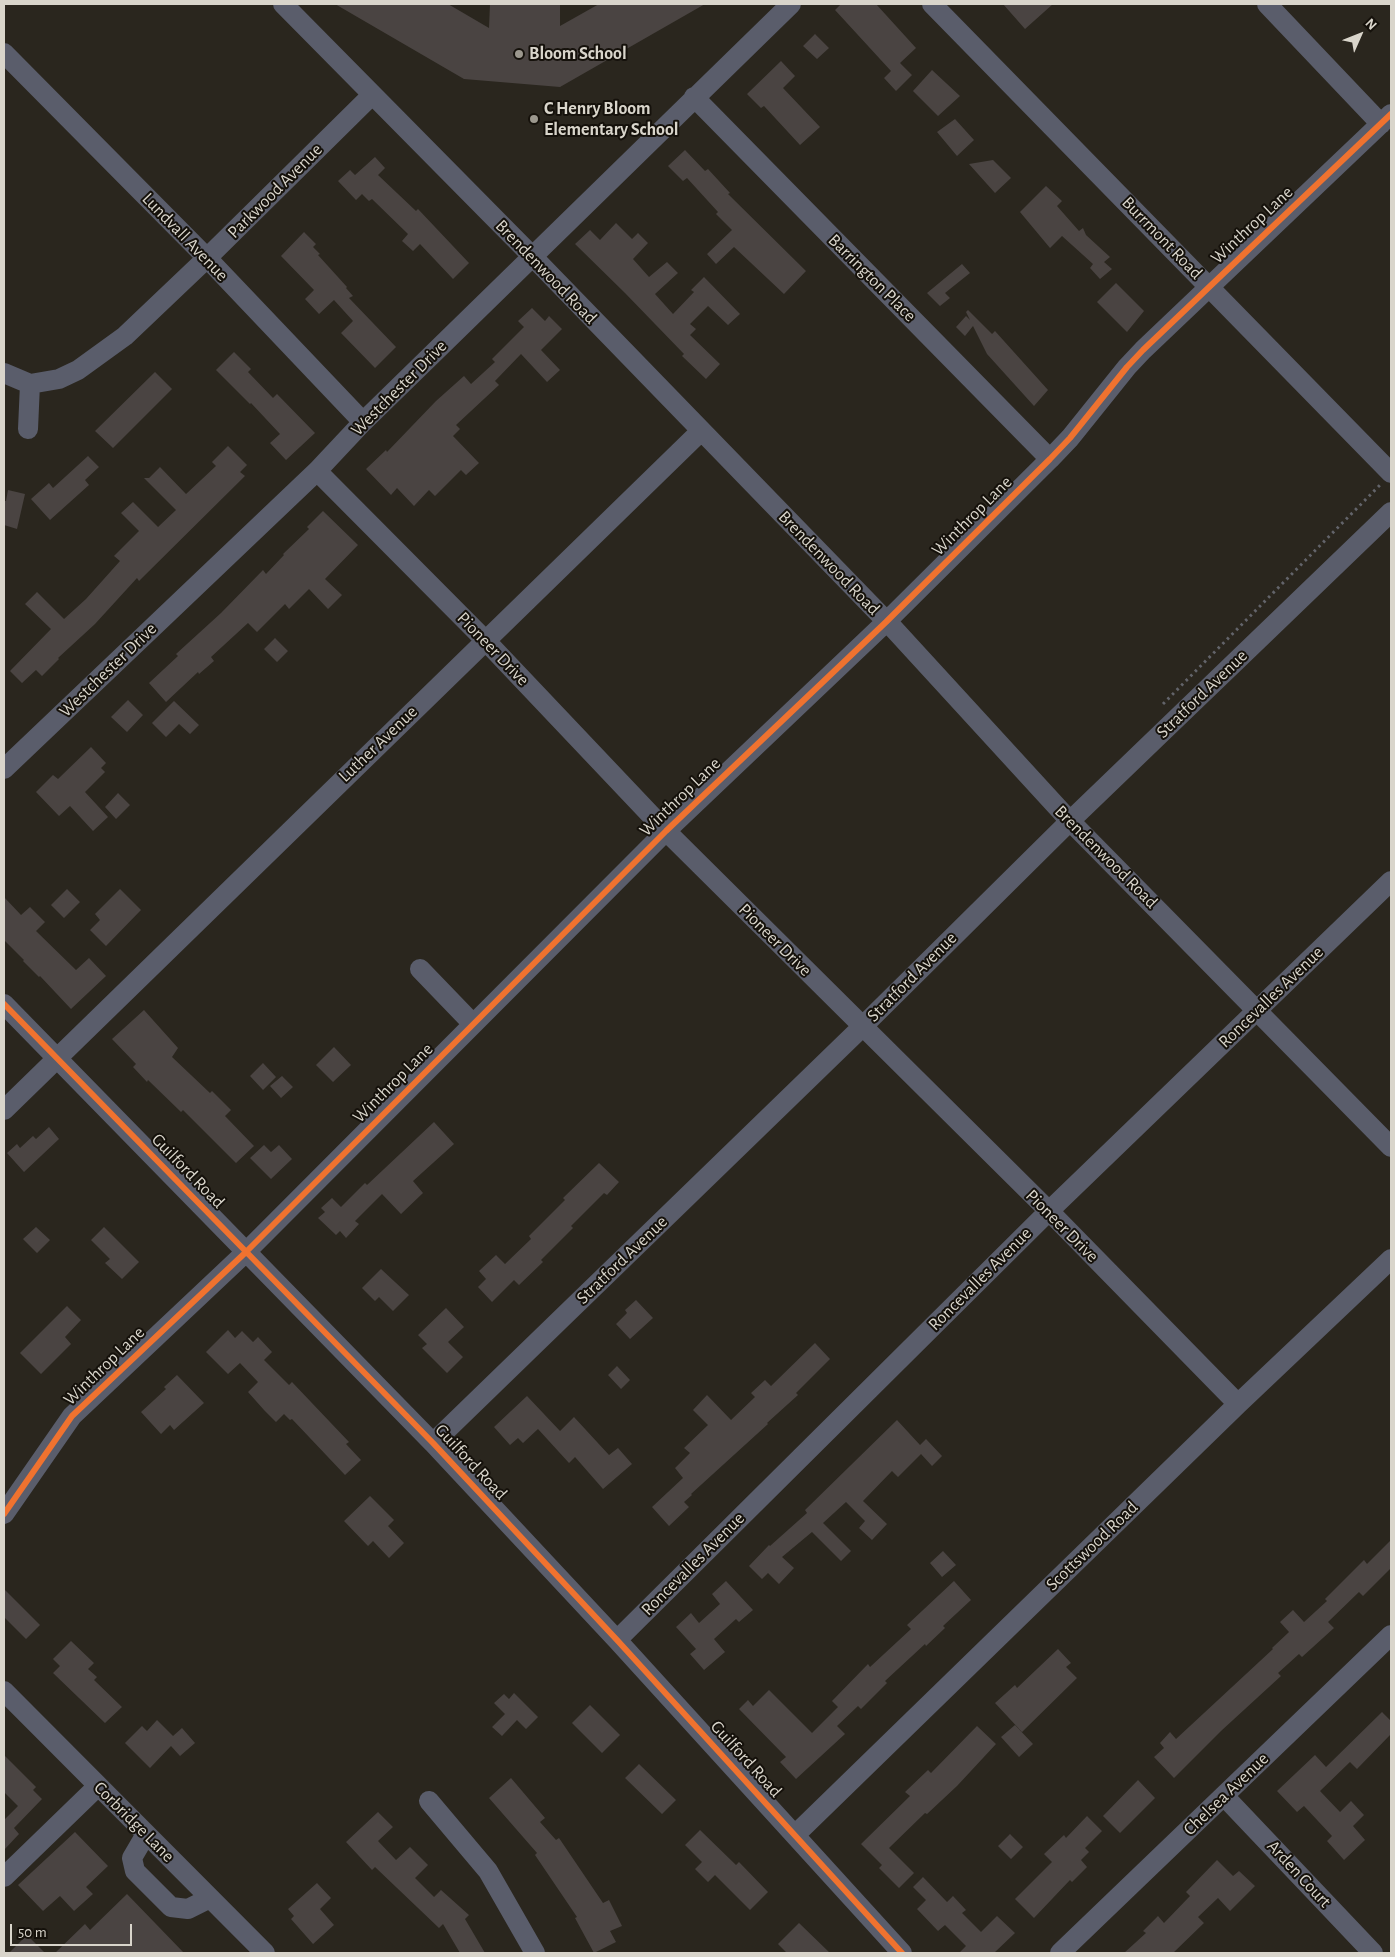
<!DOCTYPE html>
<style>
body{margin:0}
#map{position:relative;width:1395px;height:1957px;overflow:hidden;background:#2a261e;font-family:"Alegreya Sans",sans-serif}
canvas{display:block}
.frame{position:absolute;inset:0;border:5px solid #d9d5cb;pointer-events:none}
.north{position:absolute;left:1335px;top:10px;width:50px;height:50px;-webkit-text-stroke:4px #15110b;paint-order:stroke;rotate:46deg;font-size:14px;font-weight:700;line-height:20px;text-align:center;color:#d9d5cb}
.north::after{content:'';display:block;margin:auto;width:18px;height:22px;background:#d9d5cb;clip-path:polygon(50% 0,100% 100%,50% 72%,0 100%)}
.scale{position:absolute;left:10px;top:1924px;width:122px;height:22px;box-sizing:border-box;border:2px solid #d9d5cb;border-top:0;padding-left:6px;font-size:15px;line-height:18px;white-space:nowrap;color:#d9d5cb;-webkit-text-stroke:4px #15110b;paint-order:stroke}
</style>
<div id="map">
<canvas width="1395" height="1957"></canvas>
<div class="frame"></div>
<div class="north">N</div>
<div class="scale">50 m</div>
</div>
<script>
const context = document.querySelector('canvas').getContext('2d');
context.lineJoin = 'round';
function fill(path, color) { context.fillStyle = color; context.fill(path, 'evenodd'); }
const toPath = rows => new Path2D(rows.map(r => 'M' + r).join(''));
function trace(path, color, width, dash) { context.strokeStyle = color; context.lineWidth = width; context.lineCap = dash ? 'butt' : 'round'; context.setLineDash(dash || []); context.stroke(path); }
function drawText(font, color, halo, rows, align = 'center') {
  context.font = font + ' "Alegreya Sans",sans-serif'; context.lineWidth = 4; context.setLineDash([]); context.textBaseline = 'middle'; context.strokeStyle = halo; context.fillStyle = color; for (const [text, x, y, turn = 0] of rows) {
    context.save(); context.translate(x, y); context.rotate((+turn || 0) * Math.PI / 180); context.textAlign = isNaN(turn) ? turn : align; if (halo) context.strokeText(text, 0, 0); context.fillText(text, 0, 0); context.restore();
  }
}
fill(toPath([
 [335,4,448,4,489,28,490,4,560,4,560,26,599,4,705,4,560,87,464,79],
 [841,4,876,4,916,48,900,63,912,75,896,91,884,78,891,71,835,10],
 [1003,4,1053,4,1025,29],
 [815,34,829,48,817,59,803,46],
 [781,61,795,76,783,88,820,127,800,145,764,106,761,108,747,94],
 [932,70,960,96,938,116,913,91],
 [955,119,974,140,957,156,937,132],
 [685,150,705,171,708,169,730,193,728,194,806,271,784,294,734,247,716,264,707,254,732,230,716,214,718,212,687,178,683,181,668,166],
 [375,157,385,168,378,175,416,211,418,209,469,263,453,279,420,244,413,251,402,241,408,234,372,199,369,201,362,194,356,200,338,181,350,170,355,175],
 [993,160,1011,178,995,193,969,164],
 [1046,186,1062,201,1057,206,1079,231,1083,228,1086,235,1110,257,1104,262,1112,269,1100,279,1090,268,1093,264,1062,236,1050,248,1020,212],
 [616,223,632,239,638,233,648,243,633,259,649,277,667,262,678,273,655,294,673,314,694,292,691,290,704,277,740,314,728,325,708,306,690,324,696,329,690,335,720,364,706,379,682,356,684,354,625,293,575,244,590,230,600,240],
 [304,232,316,244,313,247,320,254,318,255,347,287,346,288,353,296,349,298,396,347,375,368,341,333,353,321,334,300,319,314,305,299,314,290,281,256],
 [962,264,970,273,945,293,950,298,940,306,927,293],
 [1116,283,1144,311,1127,332,1097,302],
 [532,308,545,321,549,316,562,329,541,350,560,370,547,382,521,354,495,381,499,385,456,425,460,429,453,436,479,463,466,475,461,470,435,496,429,490,414,506,397,488,391,495,366,469,386,450,387,452,436,401,464,376,471,384,495,362,492,359,524,327,518,321],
 [968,310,992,334,995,331,1048,390,1034,406,987,354,973,326,965,336,956,327,966,316,970,320,966,312],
 [234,352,251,369,248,372,273,398,277,394,315,433,286,460,270,443,280,434,251,403,250,404,216,370],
 [155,372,172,389,113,448,95,431],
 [228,446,247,465,240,472,245,476,139,581,137,578,95,624,58,658,59,659,42,676,36,670,22,683,10,671,51,629,25,604,37,592,64,619,86,599,120,561,114,556,139,531,121,513,133,502,158,527,176,510,144,478,149,478,160,467,186,494,216,466,212,462],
 [88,456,99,467,85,480,89,485,50,520,31,499,49,483,53,488],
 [8,490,25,494,17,529,4,525,4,501,6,501],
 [323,511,358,545,325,579,342,595,328,609,309,589,289,609,285,604,257,632,248,623,211,657,214,661,199,674,198,672,166,702,149,683,178,656,176,654,221,613,263,570,266,574,284,555,283,554,309,529,307,527],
 [275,638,288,651,277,662,264,649],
 [128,700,143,715,127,732,111,717],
 [174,701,199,725,190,734,179,724,166,737,152,723],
 [91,747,106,763,101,768,105,772,85,792,108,817,93,831,70,806,59,816,36,792,53,775,58,779],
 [118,793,130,805,116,819,105,807],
 [67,889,80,902,64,918,51,905],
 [120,889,141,910,106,946,90,930,100,920,95,914],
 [4,897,21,915,30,907,45,922,36,931,76,970,89,958,106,976,71,1009,40,976,39,977,23,961,24,960,4,940],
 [144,1010,178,1048,172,1057,210,1093,212,1091,231,1110,225,1116,254,1146,236,1163,183,1110,181,1112,148,1080,147,1082,133,1067,136,1064,112,1039],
 [334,1047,351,1065,333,1082,316,1065],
 [263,1063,276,1077,263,1090,250,1076],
 [282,1076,293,1087,281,1098,270,1086],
 [434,1122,454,1144,413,1181,423,1193,401,1214,382,1194,355,1221,359,1224,346,1238,340,1231,336,1235,318,1218,325,1212,321,1208,332,1198,341,1207,365,1183,367,1185],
 [49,1127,59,1139,24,1172,7,1153,17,1144,20,1148,33,1136,36,1139],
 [264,1145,271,1152,279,1145,292,1159,271,1179,250,1158],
 [599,1163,619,1182,607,1195,604,1193,571,1226,573,1228,541,1260,543,1262,519,1285,514,1280,492,1302,478,1287,486,1279,479,1271,496,1255,505,1264,531,1239,529,1236,565,1200,563,1198],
 [36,1227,50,1240,37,1253,23,1239],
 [104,1227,139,1262,122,1279,105,1263,110,1259,91,1240],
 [381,1269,409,1295,393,1311,379,1297,375,1301,362,1288],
 [636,1300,653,1318,630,1339,616,1324,627,1313,625,1310],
 [67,1306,81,1320,65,1337,71,1344,41,1374,20,1353],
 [446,1308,464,1327,448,1342,463,1357,447,1373,422,1348,427,1344,418,1335],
 [228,1330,235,1338,242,1331,253,1342,258,1337,272,1352,264,1360,289,1385,292,1382,349,1442,346,1444,361,1460,345,1475,292,1419,290,1420,284,1414,276,1422,264,1410,248,1392,258,1382,240,1363,228,1374,206,1352],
 [815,1343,830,1359,796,1393,798,1395,767,1423,768,1424,691,1494,692,1495,684,1502,689,1507,669,1526,652,1507,683,1478,675,1468,690,1453,684,1448,708,1425,693,1410,707,1395,731,1420,755,1397,751,1393,765,1380,771,1386],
 [617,1366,630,1380,621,1389,608,1375],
 [177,1375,204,1403,174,1430,170,1425,161,1434,141,1412,166,1389,164,1387],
 [527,1396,560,1431,574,1417,609,1455,618,1448,632,1464,603,1489,575,1457,569,1463,538,1429,523,1443,518,1438,510,1445,494,1427],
 [897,1420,920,1445,926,1439,942,1456,932,1466,921,1454,898,1477,892,1471,863,1501,887,1524,872,1540,859,1528,865,1521,846,1502,823,1523,851,1551,841,1561,812,1532,782,1557,794,1568,779,1584,768,1573,762,1579,749,1566,769,1545,770,1546,807,1513,805,1510],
 [370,1496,394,1520,388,1526,404,1543,389,1558,373,1541,368,1546,344,1521],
 [1391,1540,1391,1568,1363,1596,1359,1592,1328,1622,1334,1628,1302,1657,1299,1654,1278,1673,1281,1676,1221,1731,1174,1778,1154,1757,1164,1748,1160,1743,1170,1732,1176,1739,1273,1649,1272,1648,1289,1632,1280,1622,1293,1610,1304,1622,1327,1601,1325,1599,1364,1560,1367,1564],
 [943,1551,956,1565,942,1577,930,1563],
 [726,1581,753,1610,739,1622,736,1619,714,1639,725,1652,704,1670,690,1654,696,1649,676,1627,691,1613,699,1623,720,1604,712,1594],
 [954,1581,971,1600,943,1626,945,1628,926,1646,925,1644,885,1681,887,1683,861,1709,858,1706,837,1726,845,1734,796,1779,780,1762,786,1757,739,1709,748,1700,753,1706,769,1690,812,1733,838,1707,832,1701,868,1664,870,1667,911,1629,907,1625],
 [4,1589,40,1625,26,1639,4,1617],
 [71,1641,94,1663,88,1669,97,1677,94,1680,122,1707,105,1723,53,1673,60,1666,53,1659],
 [1058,1649,1071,1663,1066,1667,1077,1678,1022,1732,995,1703,1015,1685,1017,1688],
 [514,1693,538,1717,526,1729,517,1720,502,1736,492,1727,505,1714,494,1703,504,1694,509,1699],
 [590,1705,620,1735,602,1753,572,1723],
 [1382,1712,1391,1721,1391,1734,1357,1769,1350,1762,1320,1791,1340,1812,1351,1801,1364,1815,1353,1826,1365,1840,1344,1860,1327,1841,1332,1836,1304,1806,1297,1812,1277,1791,1315,1755,1326,1767],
 [157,1720,173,1736,182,1728,195,1743,180,1756,171,1746,150,1768,125,1743,142,1726,147,1731],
 [1015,1725,1033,1744,1019,1757,1001,1737],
 [977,1726,996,1744,957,1786,927,1814,925,1813,889,1848,914,1873,899,1888,879,1868,882,1865,861,1844,910,1796,905,1792,928,1770,931,1773],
 [4,1755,36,1787,33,1790,42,1799,14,1828,19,1834,4,1850,4,1818,5,1819,18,1806,4,1792],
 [639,1764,676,1800,662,1814,625,1778],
 [511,1778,545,1818,540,1822,556,1840,559,1838,603,1903,609,1900,622,1926,610,1931,616,1942,594,1953,575,1918,577,1917,535,1855,537,1853,489,1798],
 [1138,1780,1155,1798,1120,1833,1103,1816],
 [378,1812,393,1827,378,1841,396,1860,410,1847,428,1865,415,1878,434,1897,441,1890,469,1915,465,1919,485,1953,460,1953,443,1924,439,1928,375,1867,372,1870,346,1842],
 [1087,1816,1102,1831,1085,1848,1089,1852,1081,1860,1087,1867,1072,1882,1070,1880,1034,1918,1015,1899,1052,1862,1044,1854,1064,1835,1066,1838],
 [700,1830,736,1865,739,1862,768,1892,750,1910,715,1875,708,1882,695,1869,702,1862,685,1845],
 [75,1832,108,1866,86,1887,93,1894,74,1911,60,1896,43,1911,18,1885],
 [1010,1834,1023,1847,1011,1859,998,1846],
 [1217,1860,1233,1876,1239,1871,1255,1886,1230,1911,1218,1898,1198,1917,1204,1923,1173,1953,1124,1953,1146,1933,1143,1931,1158,1916,1164,1923,1190,1896,1186,1892],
 [923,1877,947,1902,953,1896,966,1910,962,1913,981,1932,997,1916,1015,1933,994,1953,959,1953,966,1946,945,1925,938,1931,917,1909,926,1900,913,1887],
 [317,1883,331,1898,320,1909,334,1925,313,1944,291,1919,294,1916,288,1909],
 [127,1894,184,1953,55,1953,85,1924,90,1930],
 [799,1923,830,1953,787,1953,778,1944],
 [27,1935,45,1953,9,1953]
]), '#4a4442');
trace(toPath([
 [1163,704,1380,485]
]), '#63646a', 3, [2.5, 4]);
trace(toPath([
 [283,4,533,257,894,629,1070,821,1391,1147],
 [932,4,1391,473],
 [1267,4,1381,124],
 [4,53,207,258,363,422],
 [694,97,1050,459],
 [4,373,30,384,59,379,78,370,125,336,207,258,372,95],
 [28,429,30,384],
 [317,471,485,640,666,831,1049,1211,1238,1404],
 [4,769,317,471,363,422,791,4],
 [420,969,473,1024],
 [4,1004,433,1443,617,1640,902,1953],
 [4,1110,701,431],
 [433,1443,862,1027,1070,821,1391,512],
 [4,1514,72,1416,246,1252,666,831,886,622,1050,459,1070,438,1127,367,1143,350,1391,114],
 [617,1640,1049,1211,1391,881],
 [4,1691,265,1953],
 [1224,1796,1373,1953],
 [429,1801,488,1871,535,1953],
 [146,1834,132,1858,135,1871,171,1907,188,1909,210,1898],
 [795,1835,1238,1404,1391,1259],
 [4,1877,98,1786],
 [1060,1953,1391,1635]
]), '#5a5d6b', 20);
trace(toPath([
 [4,1004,433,1443,617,1640,902,1953],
 [4,1514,72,1416,246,1252,666,831,886,622,1050,459,1070,438,1127,367,1143,350,1391,114]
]), '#ef722f', 6);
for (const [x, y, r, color] of [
 [519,54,5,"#9c988e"],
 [534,119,5,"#9c988e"]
]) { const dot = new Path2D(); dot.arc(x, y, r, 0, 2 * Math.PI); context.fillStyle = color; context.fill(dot); trace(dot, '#15110b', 2); }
drawText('bold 18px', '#d9d5cb', '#15110b', [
 ["Bloom School",529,54],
 ["C Henry Bloom",544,109],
 ["Elementary School",544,130]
], 'left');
drawText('18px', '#d9d5cb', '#15110b', [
 ["Parkwood Avenue",275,191,-45],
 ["Winthrop Lane",1252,225,-43],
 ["Lundvall Avenue",185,237,46],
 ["Burrmont Road",1162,238,46],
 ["Brendenwood Road",546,272,46],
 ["Barrington Place",872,278,45],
 ["Westchester Drive",399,388,-45],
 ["Winthrop Lane",972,516,-45],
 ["Brendenwood Road",829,563,46],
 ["Pioneer Drive",493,649,46],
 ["Westchester Drive",108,670,-44],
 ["Stratford Avenue",1202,694,-44],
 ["Luther Avenue",378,744,-44],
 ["Winthrop Lane",680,797,-44],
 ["Brendenwood Road",1106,857,45],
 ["Pioneer Drive",775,940,45],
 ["Stratford Avenue",912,977,-45],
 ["Roncevalles Avenue",1271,997,-44],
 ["Winthrop Lane",393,1083,-45],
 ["Guilford Road",188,1171,46],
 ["Pioneer Drive",1062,1226,45],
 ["Stratford Avenue",622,1260,-44],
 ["Roncevalles Avenue",980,1279,-45],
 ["Winthrop Lane",104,1366,-44],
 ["Guilford Road",471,1462,47],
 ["Scottswood Road",1092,1546,-44],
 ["Roncevalles Avenue",693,1564,-45],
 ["Guilford Road",746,1759,48],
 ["Chelsea Avenue",1226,1794,-44],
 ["Corbridge Lane",134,1822,45],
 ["Arden Court",1299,1874,47]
]);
</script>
